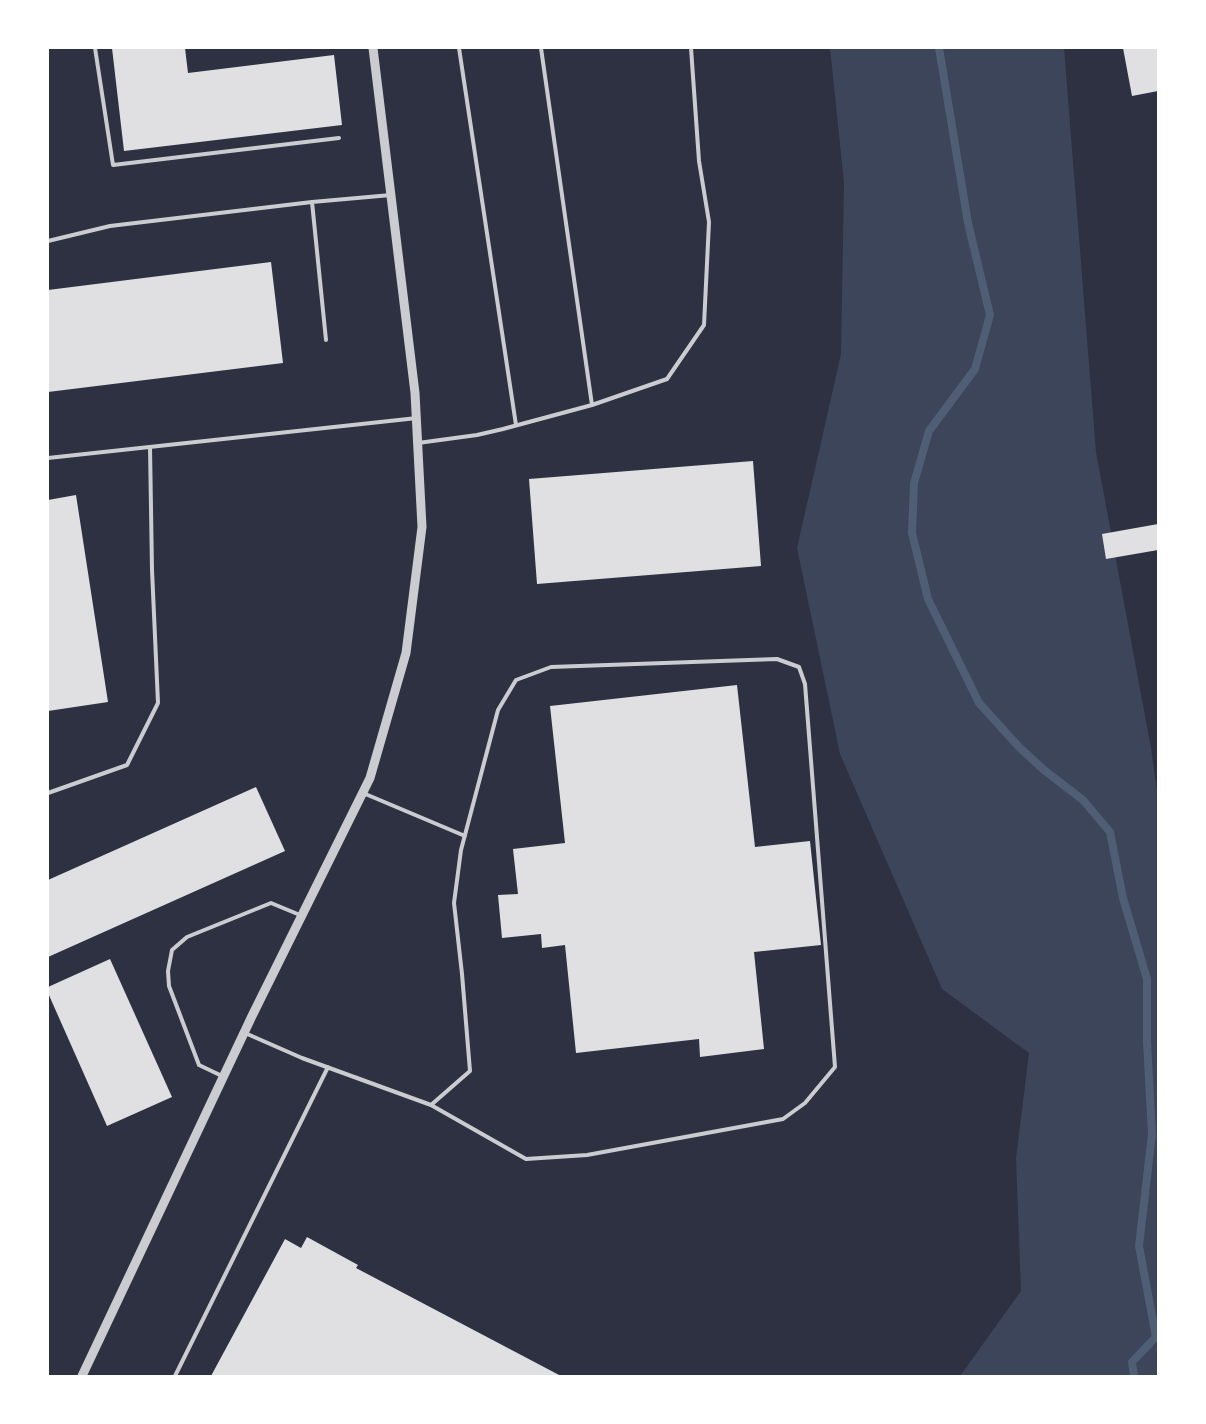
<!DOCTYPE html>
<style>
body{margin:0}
#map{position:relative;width:1206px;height:1424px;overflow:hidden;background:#2d3142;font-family:Rubik,sans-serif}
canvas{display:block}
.frame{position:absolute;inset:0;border:49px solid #fff;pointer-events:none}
</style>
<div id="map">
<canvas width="1206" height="1424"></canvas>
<div class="frame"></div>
</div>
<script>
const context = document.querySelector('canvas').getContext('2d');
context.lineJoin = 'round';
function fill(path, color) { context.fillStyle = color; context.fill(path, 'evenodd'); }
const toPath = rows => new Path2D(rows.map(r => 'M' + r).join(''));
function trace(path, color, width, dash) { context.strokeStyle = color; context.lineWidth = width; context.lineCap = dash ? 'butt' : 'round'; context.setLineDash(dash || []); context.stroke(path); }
fill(toPath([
 [830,48,1064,48,1096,452,1151,748,1158,798,1158,1376,960,1376,1021,1291,1016,1158,1029,1053,942,989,840,754,797,548,841,354,844,183]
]), '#3c4559');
trace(toPath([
 [939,48,968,223,990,315,975,369,929,431,914,483,912,533,928,599,979,703,1019,747,1044,770,1083,800,1110,832,1123,898,1147,979,1147,1042,1152,1134,1139,1246,1156,1337,1132,1362,1134,1376]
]), '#4f5d75', 8);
fill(toPath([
 [112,48,185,48,188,73,334,55,342,125,124,151],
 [1123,48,1158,48,1158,91,1132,96],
 [271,262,283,363,48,392,48,290],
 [753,461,761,566,537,584,529,479],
 [76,495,108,702,48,711,48,500],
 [1158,524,1158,550,1106,559,1102,534],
 [737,685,755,847,810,841,821,945,754,952,764,1049,700,1057,699,1039,576,1053,565,945,542,948,541,934,502,938,498,895,518,894,513,849,565,843,550,706],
 [256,787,285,851,48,957,48,880],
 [110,959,172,1097,107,1126,48,993,48,987],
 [307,1237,358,1265,356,1268,561,1376,211,1376,285,1239,301,1248]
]), '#e0e0e3');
trace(toPath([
 [95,48,113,165,339,138],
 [459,48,516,425],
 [541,48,592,405],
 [312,202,326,340],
 [48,241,110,226,312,202,391,195],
 [418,443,477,435,503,429,592,405,667,379,704,325,709,222,699,161,691,48],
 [48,458,417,418],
 [48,793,127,765,158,703,152,570,150,447],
 [363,793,465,836],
 [245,1033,302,1058,431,1105,470,1071,462,974,454,903,461,850,498,710,516,680,551,667,777,659,799,667,805,684,835,1067,805,1103,783,1119,587,1155,526,1159,431,1105],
 [222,1076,199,1065,169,986,168,971,172,950,187,937,271,903,300,915],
 [175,1376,328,1067]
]), '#caccd0', 4);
trace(toPath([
 [82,1376,252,1016,370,778,406,653,422,527,415,393,373,48]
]), '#caccd0', 9);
</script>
